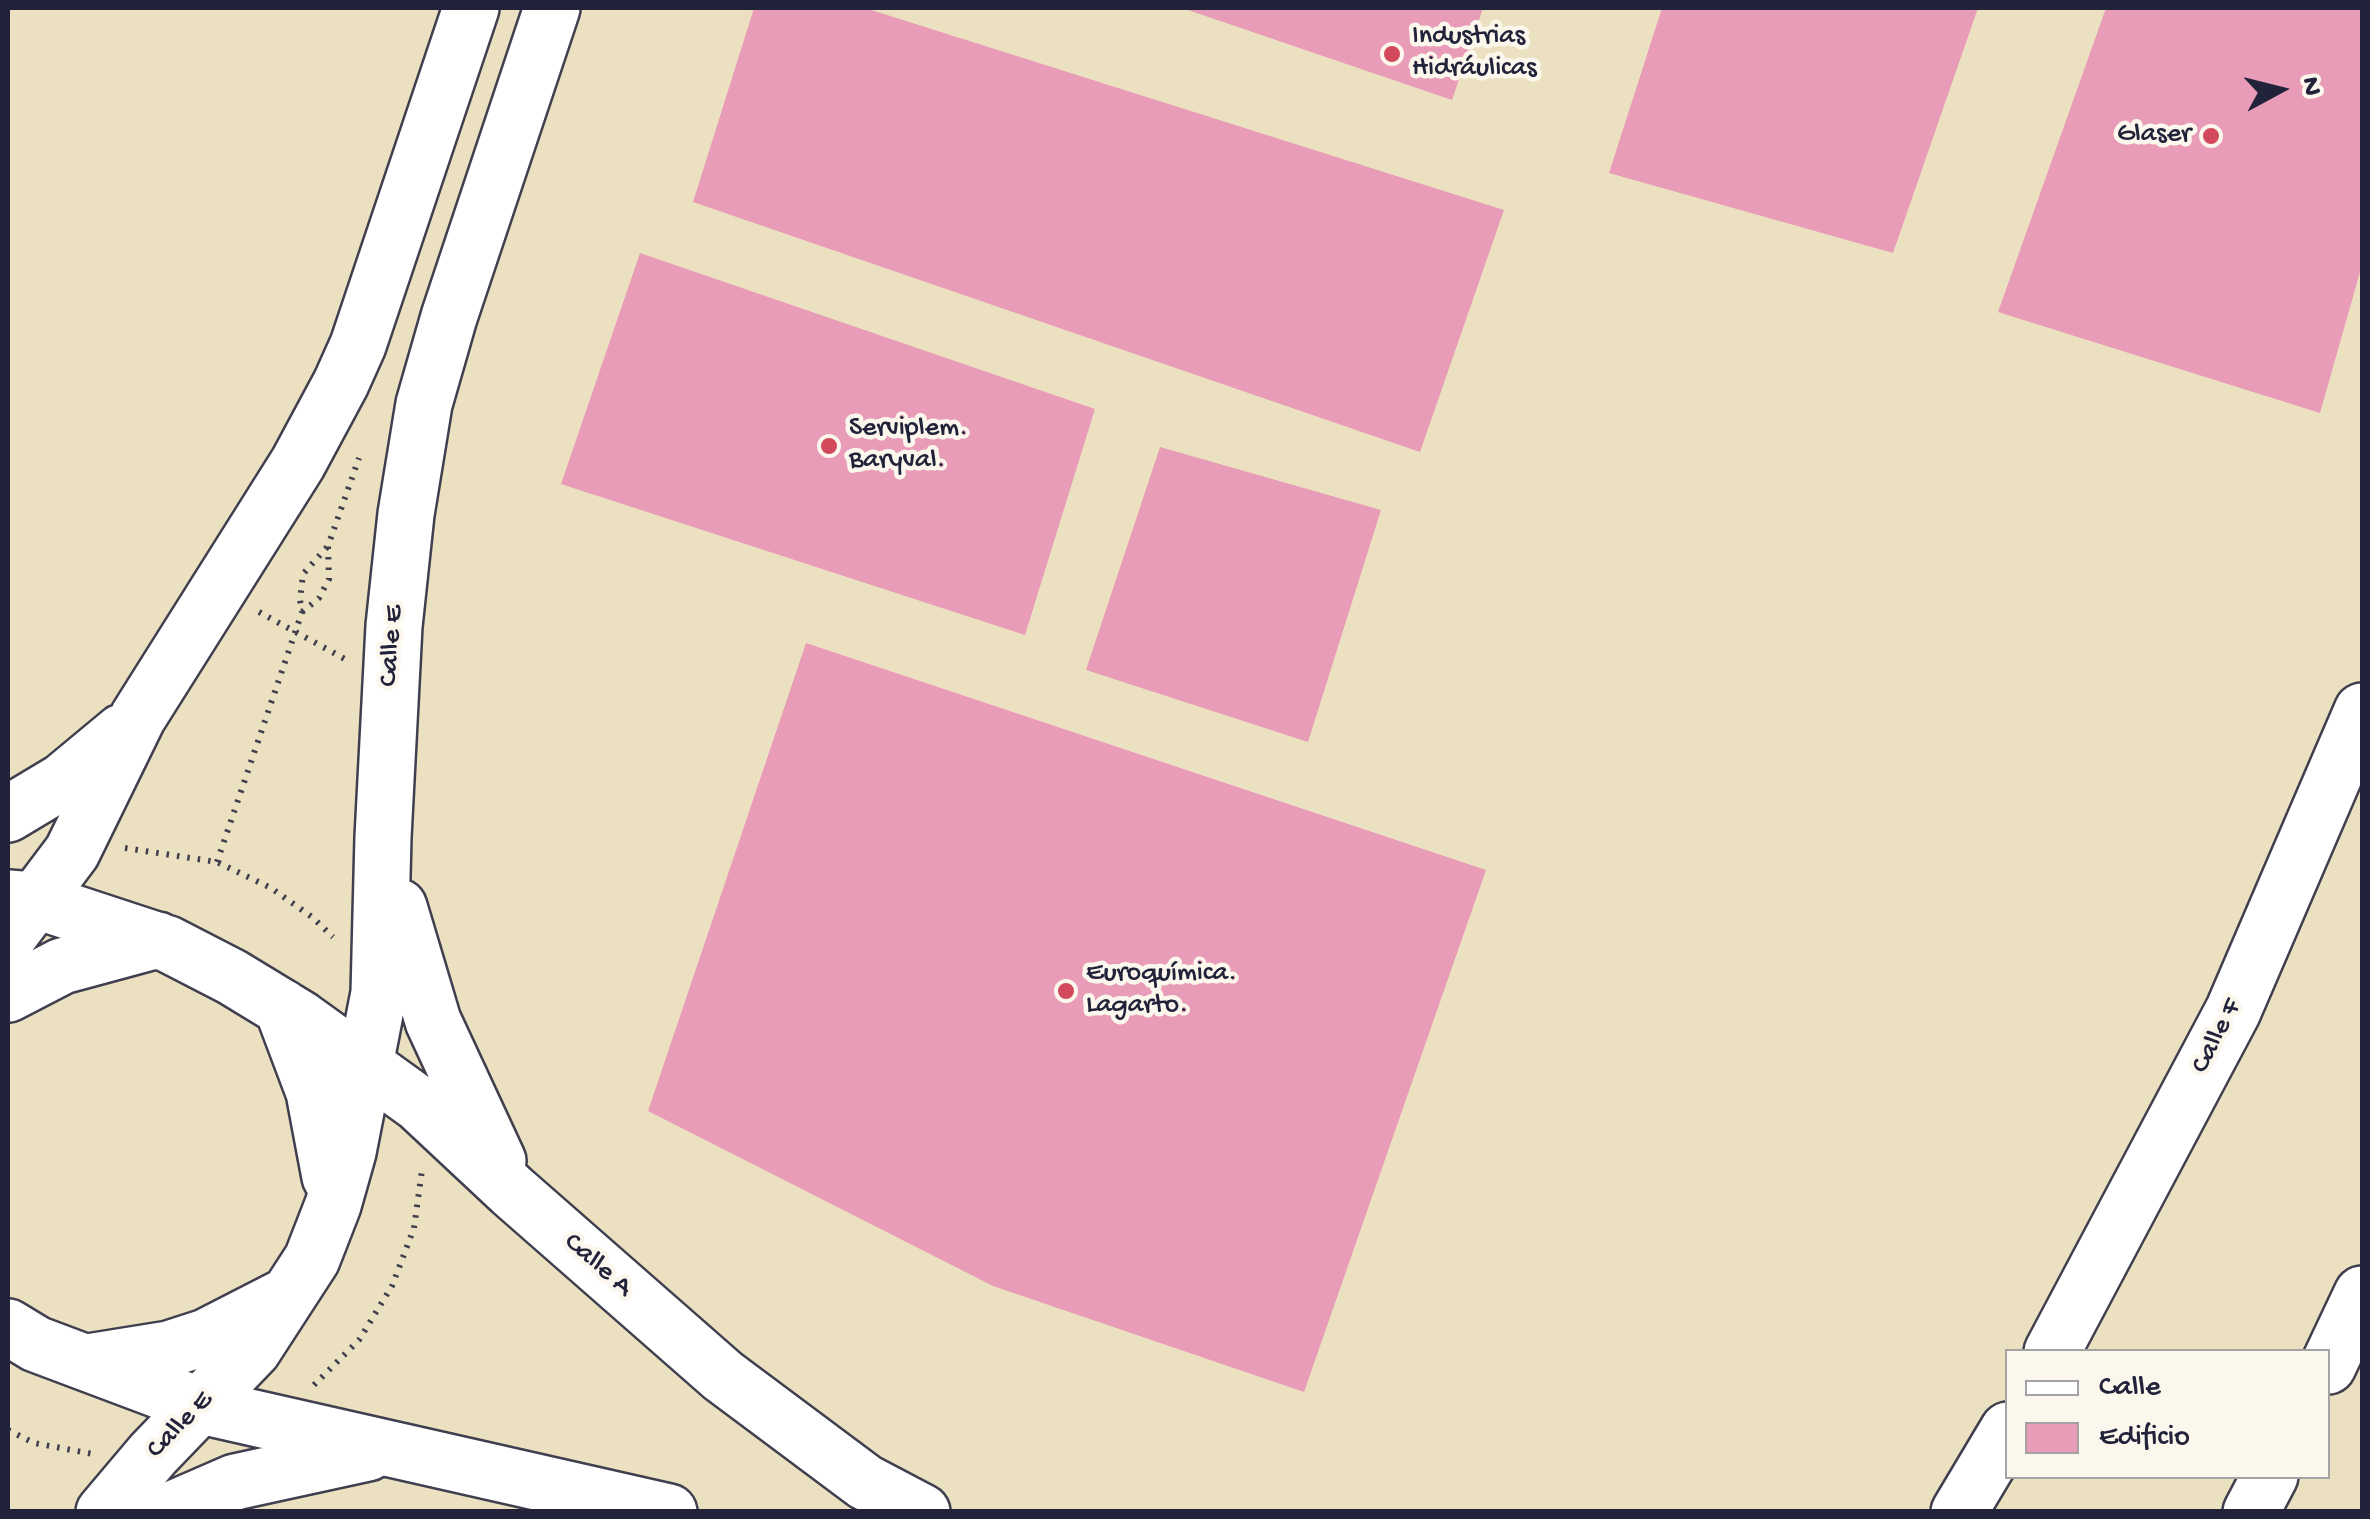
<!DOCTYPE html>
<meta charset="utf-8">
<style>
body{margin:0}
#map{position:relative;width:2370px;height:1519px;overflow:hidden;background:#ebe1c0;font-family:"Gochi Hand",sans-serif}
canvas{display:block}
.frame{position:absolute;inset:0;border:10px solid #22223b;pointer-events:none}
.legend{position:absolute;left:2005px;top:1349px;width:325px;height:130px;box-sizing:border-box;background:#fbf7ec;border:2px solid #a4a2a5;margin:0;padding:12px 18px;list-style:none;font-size:30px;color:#22223b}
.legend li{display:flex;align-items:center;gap:20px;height:50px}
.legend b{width:50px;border:2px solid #a4a2a5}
.north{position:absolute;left:2230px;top:40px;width:100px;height:100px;-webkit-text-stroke:8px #fbf7ec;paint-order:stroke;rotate:83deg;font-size:28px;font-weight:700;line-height:40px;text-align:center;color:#22223b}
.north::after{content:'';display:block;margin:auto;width:35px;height:45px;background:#22223b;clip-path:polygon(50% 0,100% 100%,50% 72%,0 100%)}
</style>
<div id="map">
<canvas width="2370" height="1519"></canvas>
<div class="frame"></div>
<ul class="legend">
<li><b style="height:12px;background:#fff"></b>Calle</li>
<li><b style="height:28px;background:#e99cb8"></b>Edificio</li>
</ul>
<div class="north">N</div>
</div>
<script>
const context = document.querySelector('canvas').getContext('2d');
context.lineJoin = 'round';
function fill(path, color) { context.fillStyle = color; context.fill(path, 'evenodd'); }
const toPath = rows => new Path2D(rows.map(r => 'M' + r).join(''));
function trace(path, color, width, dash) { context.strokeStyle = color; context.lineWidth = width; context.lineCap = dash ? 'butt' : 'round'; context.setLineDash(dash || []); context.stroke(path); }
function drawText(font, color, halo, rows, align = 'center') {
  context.font = font + ' "Gochi Hand",sans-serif'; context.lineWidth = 9; context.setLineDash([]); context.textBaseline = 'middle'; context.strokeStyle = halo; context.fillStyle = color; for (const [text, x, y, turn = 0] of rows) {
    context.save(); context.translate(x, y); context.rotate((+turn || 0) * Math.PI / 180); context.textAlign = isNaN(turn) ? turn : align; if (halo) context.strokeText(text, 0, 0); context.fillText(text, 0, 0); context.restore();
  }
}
fill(toPath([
 [754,8,865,8,1504,210,1420,452,693,202],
 [1182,8,1483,8,1452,100],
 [1662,8,1978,8,1893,253,1609,173],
 [2106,8,2362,8,2362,265,2320,413,1998,312],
 [640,253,1095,409,1025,635,561,484],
 [1160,447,1381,510,1308,742,1086,670],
 [806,643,1486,870,1304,1392,993,1286,648,1111]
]), '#e99cb8');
const minor = toPath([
 [8,814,63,781,122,732],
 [8,898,34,900,168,944,232,977,301,1019,419,1104,512,1191,723,1376,865,1482,922,1512],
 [399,907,433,1021,498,1161],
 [8,937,72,852,138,717,298,463,341,383,358,345,471,8],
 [8,994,62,966,158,940],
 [282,1007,314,1092,330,1177],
 [8,1327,36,1344,201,1406,669,1512],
 [2052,1352,2233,1011,2362,711],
 [88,1362,169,1349,206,1337,284,1297],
 [104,1512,153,1454,253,1350,312,1259,333,1205,348,1152,379,993,383,837,394,626,406,514,424,404,449,317,552,8],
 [166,1512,235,1482,368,1453],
 [1959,1512,2008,1430]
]);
const highway = toPath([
 [2328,1366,2362,1294],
 [2251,1512,2270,1476]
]);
trace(minor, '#403f4f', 60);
trace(highway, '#403f4f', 60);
trace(toPath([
 [259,612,345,659],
 [302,612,319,598,329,579,328,546,359,458],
 [125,848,217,862,271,888,312,917,333,937],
 [217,862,302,612,300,600,303,574,328,546],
 [314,1385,359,1340,392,1286,414,1228,422,1170],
 [8,1430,34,1443,93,1454]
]), '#403f4f', 6, [2.5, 8]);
trace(minor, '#fff', 55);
trace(highway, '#fff', 55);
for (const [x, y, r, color] of [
 [1392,54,10,"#d1495b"],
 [2211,136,10,"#d1495b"],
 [829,446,10,"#d1495b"],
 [1066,991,10,"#d1495b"]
]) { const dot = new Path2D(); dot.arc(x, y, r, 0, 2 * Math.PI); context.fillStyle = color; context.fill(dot); trace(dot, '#fbf7ec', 4); }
drawText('28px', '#22223b', '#fbf7ec', [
 ["Industrias",1412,38],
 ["Hidráulicas",1412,70],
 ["Glaser",2191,136,"right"],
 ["Serviplem.",849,430],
 ["Baryval.",849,462],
 ["Euroquímica.",1086,975],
 ["Lagarto.",1086,1007]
], 'left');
drawText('28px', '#22223b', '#fbf7ec', [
 ["Calle E",393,646,-86],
 ["Calle F",2218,1037,-63],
 ["Calle A",597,1266,41],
 ["Calle E",181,1426,-46]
]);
</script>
